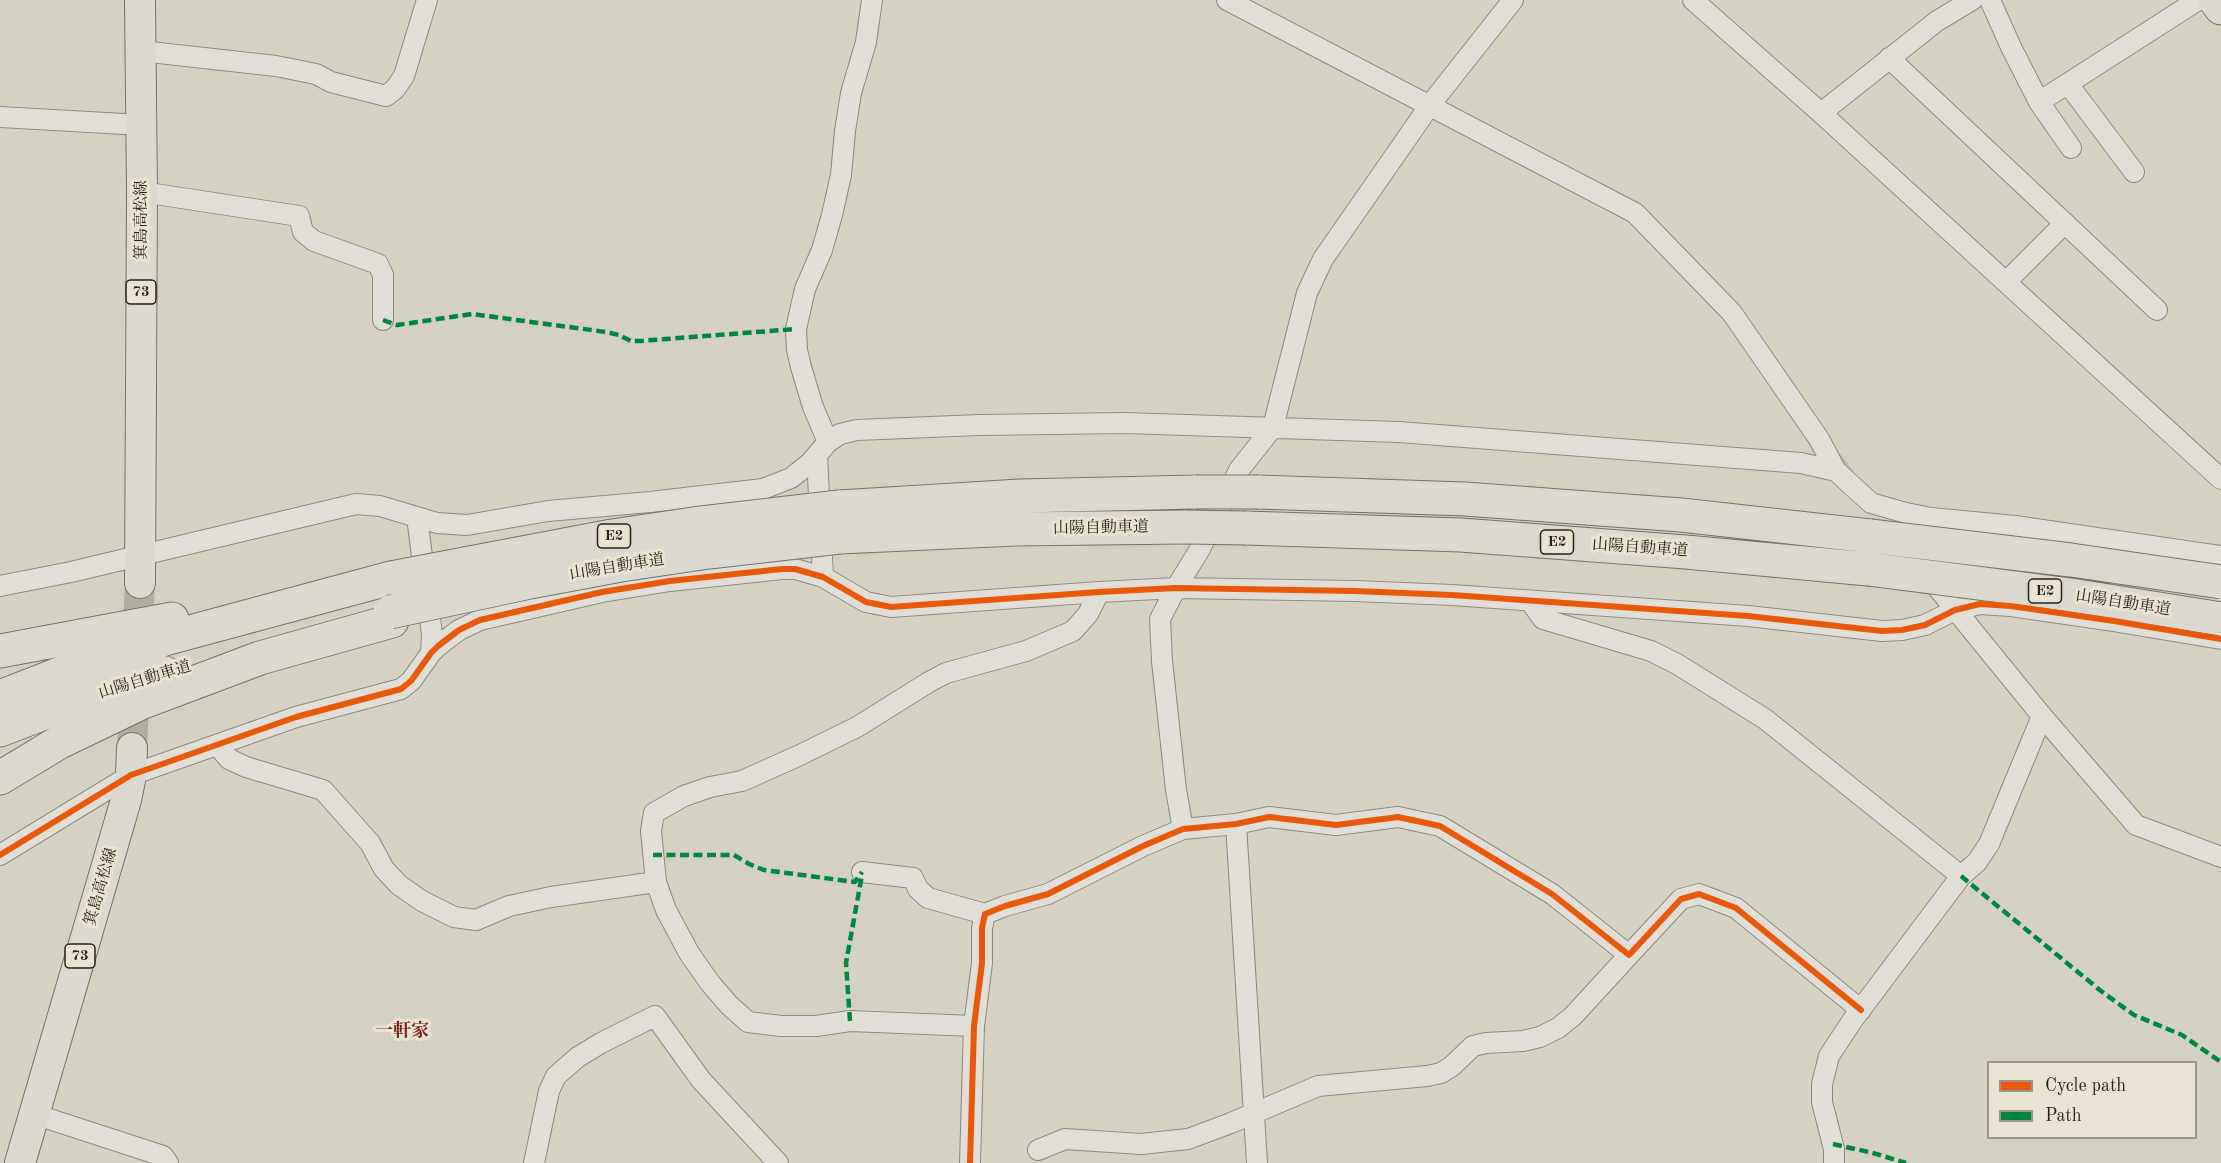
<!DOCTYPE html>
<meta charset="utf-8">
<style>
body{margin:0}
#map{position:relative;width:2221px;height:1163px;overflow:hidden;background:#d5d1c2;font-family:"Old Standard TT",serif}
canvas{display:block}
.legend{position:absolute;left:1987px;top:1061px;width:210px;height:78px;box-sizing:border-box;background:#e9e4d2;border:2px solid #9c9587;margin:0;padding:8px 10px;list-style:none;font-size:18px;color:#281f16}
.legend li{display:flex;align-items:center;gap:12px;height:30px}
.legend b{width:30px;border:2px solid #9c9587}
</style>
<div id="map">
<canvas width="2221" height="1163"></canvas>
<ul class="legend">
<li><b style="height:8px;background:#e8590c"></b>Cycle path</li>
<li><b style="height:8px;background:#00873e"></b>Path</li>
</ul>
</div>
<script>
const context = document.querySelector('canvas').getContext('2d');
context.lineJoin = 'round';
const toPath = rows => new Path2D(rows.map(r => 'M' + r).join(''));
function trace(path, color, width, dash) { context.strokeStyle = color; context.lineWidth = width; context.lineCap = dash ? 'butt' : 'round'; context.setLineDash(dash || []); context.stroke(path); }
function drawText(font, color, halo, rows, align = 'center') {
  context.font = font + ' "Old Standard TT","Noto Serif JP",serif'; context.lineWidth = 6; context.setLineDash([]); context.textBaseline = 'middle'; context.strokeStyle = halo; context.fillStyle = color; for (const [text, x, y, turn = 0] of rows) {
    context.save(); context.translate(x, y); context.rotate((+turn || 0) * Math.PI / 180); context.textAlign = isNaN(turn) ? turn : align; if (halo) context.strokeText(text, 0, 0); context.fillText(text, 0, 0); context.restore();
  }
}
trace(toPath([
 [1837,454,1852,473]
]), '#a7c0b7', 5);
trace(toPath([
 [132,748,140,583]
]), '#b2ada0', 30, [30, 15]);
const minor = toPath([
 [1227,0,1635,213,1732,313,1819,439,1836,471],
 [1693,0,1821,113,2221,479],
 [1990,0,2011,47,2039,102,2198,0],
 [141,51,276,66,316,74,331,82,386,96,395,89,404,76,427,0],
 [1889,58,2157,310],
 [2068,84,2134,172],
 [2039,102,2071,148],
 [1821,113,1937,21,1972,0],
 [0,117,142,125],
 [142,192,299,216,303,232,314,241,378,264,383,275,383,320],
 [2006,282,2065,223],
 [828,442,813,407,801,367,797,350,796,329,805,289,822,250,832,215,841,175,845,131,851,93,866,42,872,0],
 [817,455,823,577],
 [417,517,432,634,431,653],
 [1928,576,2042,716,2136,825,2221,857],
 [0,586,71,572,356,504,380,506,437,523,467,525,548,511,650,502,763,489,791,478,810,463,828,442,840,434,857,430,979,425,1125,423,1399,432,1801,463,1836,471,1871,503,1906,513,1931,518,2015,526,2221,556],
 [1530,601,1543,619,1651,651,1677,664,1765,719,1961,876],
 [217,745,229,759,246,767,323,790,370,843,384,869,399,885,422,901,454,917,476,920,509,906,551,897,656,882],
 [1236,824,1257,1163],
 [1183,829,1176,790,1162,661,1160,619,1176,588,1200,549,1239,470,1273,427,1307,293,1323,259,1430,105,1513,0],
 [0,855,131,775,296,717,401,689,411,681,431,653,438,646,459,630,480,620,602,592,670,581,782,569,795,569,823,577,866,602,891,607,1099,592,1176,588,1355,591,1452,595,1748,616,1882,631,1902,630,1925,625,1955,610,1980,604,2011,606,2114,621,2221,639],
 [862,872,913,878,918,889,928,898,985,914],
 [974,1026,850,1021,816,1026,781,1026,748,1022,729,1005,710,983,689,953,666,910,656,882,651,831,654,813,684,796,710,787,742,781,800,755,857,727,929,682,946,673,1026,651,1073,631,1088,614,1099,592],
 [34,1114,163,1156,168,1163],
 [1038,1150,1065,1139,1141,1144,1188,1139,1231,1123,1318,1086,1427,1076,1441,1073,1452,1066,1473,1046,1486,1043,1523,1041,1540,1037,1558,1028,1573,1016,1629,955],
 [534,1163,549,1091,556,1076,578,1057,601,1043,655,1016,701,1080,778,1163],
 [970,1163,974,1026,982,963,982,928,985,914,1005,906,1048,894,1143,846,1183,829,1236,824,1269,817,1336,825,1398,817,1440,826,1552,894,1629,955,1681,899,1699,894,1736,908,1861,1010],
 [1834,1163,1834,1149,1822,1102,1822,1084,1829,1056,1852,1021,1961,876,1977,862,1989,844,2042,716]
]);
const primary = toPath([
 [140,0,142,192,140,583],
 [20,1163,126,800,131,775,132,748]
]);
const trunk = toPath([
 [2215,0,2221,8]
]);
const motorway = toPath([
 [1258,492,1465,499,1681,515,1870,536],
 [839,507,1020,496,1196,492],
 [1246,528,1461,535,1686,552,1868,569],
 [840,537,1016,529,1186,527],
 [0,651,172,619],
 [0,697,56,675,168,638,391,578],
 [0,730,70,703,165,673],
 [0,778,58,743,143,702,260,658,392,621]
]);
trace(minor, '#8b877e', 22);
trace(primary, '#736f67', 32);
trace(trunk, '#736f67', 35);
trace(motorway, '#736f67', 35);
trace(minor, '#e0ded6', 20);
trace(primary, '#dad8cf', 30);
trace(trunk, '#dad8cf', 33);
trace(motorway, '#dad8cf', 33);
const motorwayBridge = toPath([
 [1196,492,1258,492],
 [1186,527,1246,528],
 [1870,536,2071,560,2221,582],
 [1868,569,2071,595,2221,619],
 [391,578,612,536,693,524,839,507],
 [390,612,530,582,621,565,709,552,840,537]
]);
trace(motorwayBridge, '#736f67', 35, []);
trace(motorwayBridge, '#dad8cf', 33);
trace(toPath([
 [383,320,397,325,472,314,606,332,619,335,631,341,640,341,796,329],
 [653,855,734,855,749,864,764,870,855,882,862,872],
 [1961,876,2101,991,2134,1015,2182,1035,2221,1062],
 [850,1021,846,963,862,875],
 [1833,1144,1873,1153,1906,1163]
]), '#00873e', 4.5, [9, 4.5]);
trace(toPath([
 [0,855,131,775,296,717,401,689,411,681,431,653,438,646,459,630,480,620,602,592,670,581,782,569,795,569,823,577,866,602,891,607,1099,592,1176,588,1355,591,1452,595,1748,616,1882,631,1902,630,1925,625,1955,610,1980,604,2011,606,2114,621,2221,639],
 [970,1163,974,1026,982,963,982,928,985,914,1005,906,1048,894,1143,846,1183,829,1236,824,1269,817,1336,825,1398,817,1440,826,1552,894,1629,955,1681,899,1699,894,1736,908,1861,1010]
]), '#e8590c', 6);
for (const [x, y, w] of [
 [141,292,30],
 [614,536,33],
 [1557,542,33],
 [2045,591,33],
 [80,956,30]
]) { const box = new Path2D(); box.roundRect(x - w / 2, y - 12, w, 24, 4.5); context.fillStyle = '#e9e4d2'; context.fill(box); trace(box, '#281f16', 1.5); }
drawText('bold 15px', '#281f16', null, [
 ["73",141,292],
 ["E2",614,536],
 ["E2",1557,542],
 ["E2",2045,591],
 ["73",80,956]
]);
drawText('16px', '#281f16', '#e9e4d2', [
 ["箕島高松線",142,220,-90],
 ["山陽自動車道",1101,528,-1],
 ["山陽自動車道",1640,548,4],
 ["山陽自動車道",617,567,-9],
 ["山陽自動車道",2123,603,9],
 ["山陽自動車道",145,680,-17],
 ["箕島高松線",101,887,-74]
]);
drawText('bold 18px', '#7a1f14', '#e9e4d2', [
 ["一軒家",402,1031]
]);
</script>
